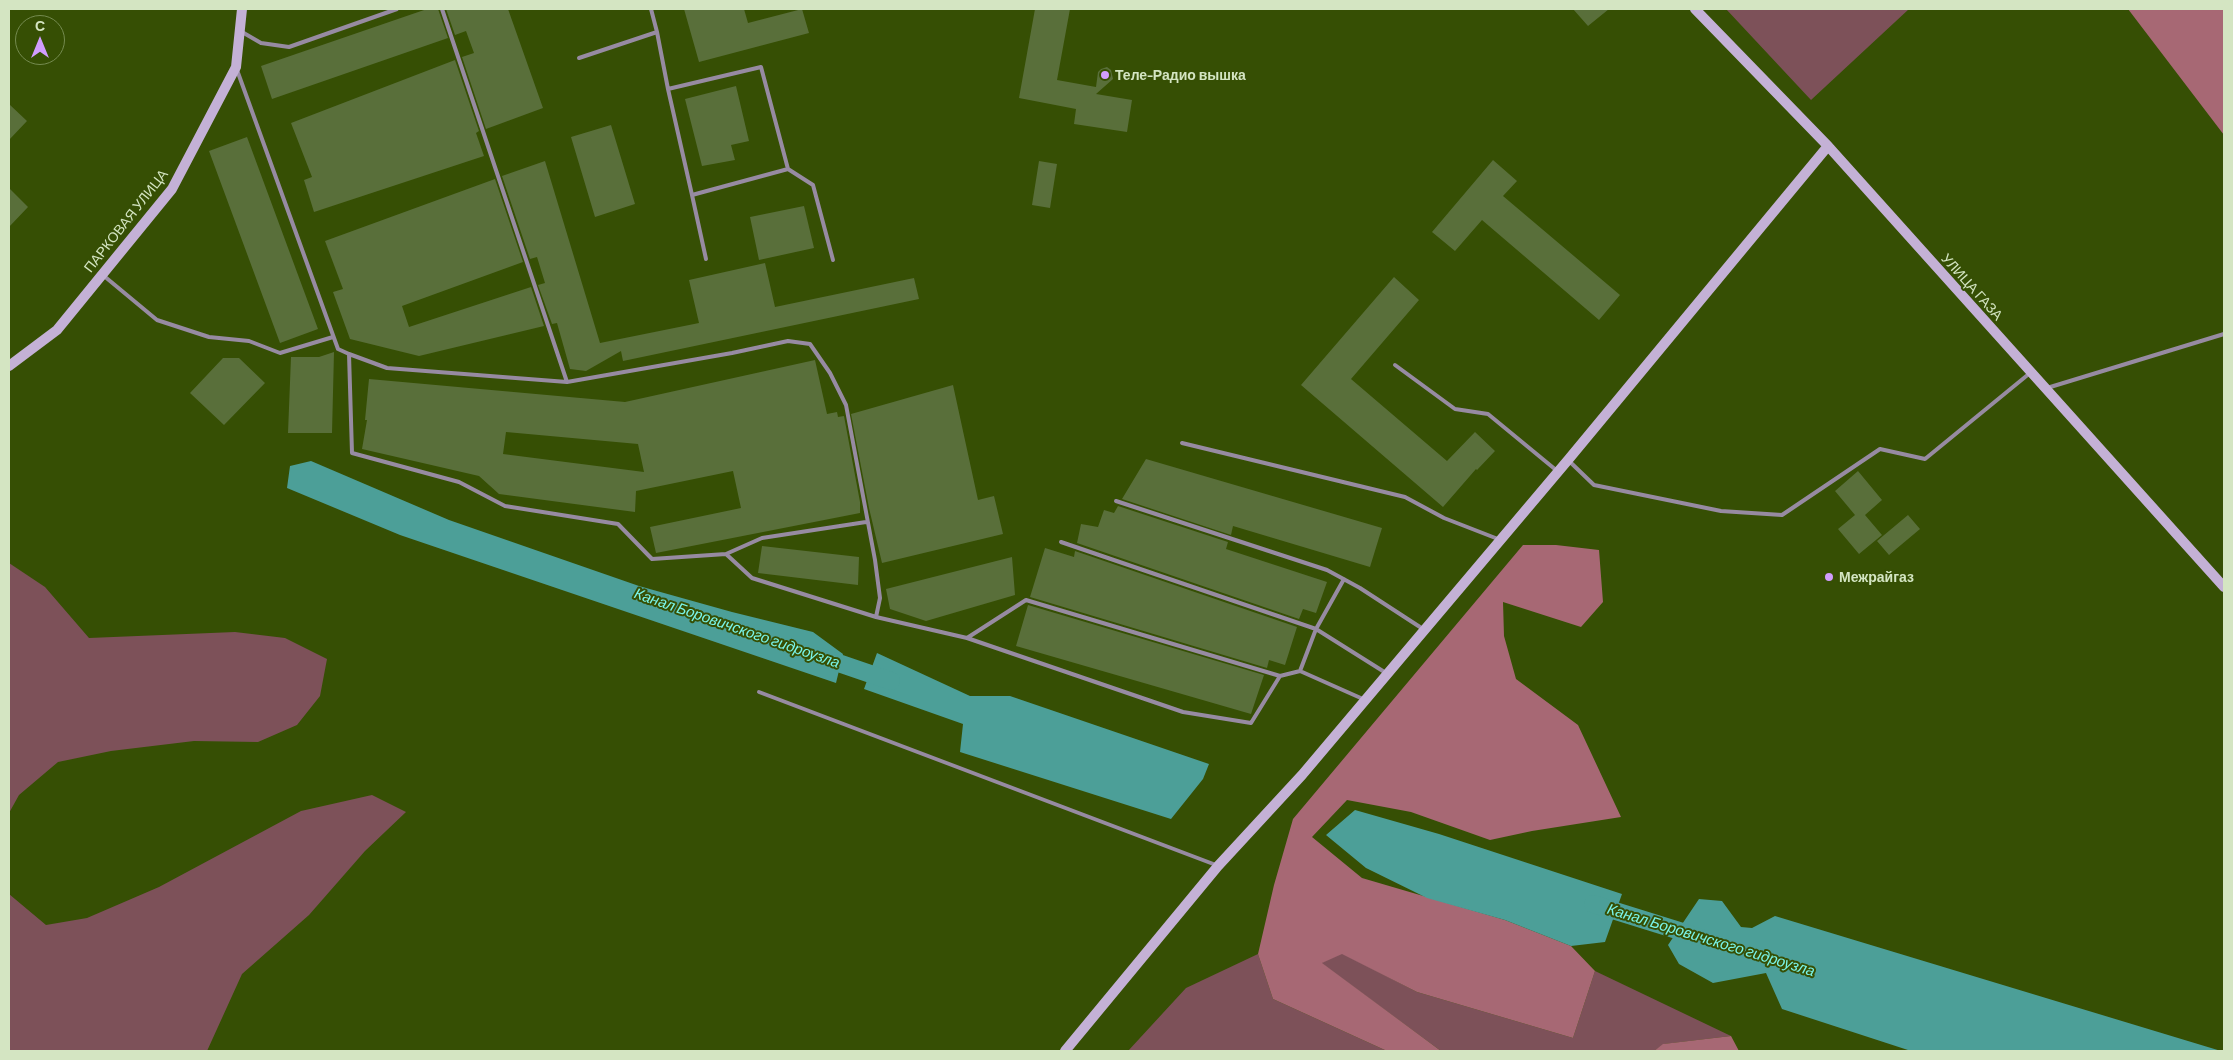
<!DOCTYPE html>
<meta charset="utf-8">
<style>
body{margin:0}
#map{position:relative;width:2233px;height:1060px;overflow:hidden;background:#364f04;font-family:Barlow,sans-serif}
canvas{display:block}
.frame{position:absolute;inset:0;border:10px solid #d4e5c2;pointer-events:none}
.north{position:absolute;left:15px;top:15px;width:50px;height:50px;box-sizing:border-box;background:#364f04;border:1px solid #758b50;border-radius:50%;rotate:0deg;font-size:14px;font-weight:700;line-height:20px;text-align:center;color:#d4e5c2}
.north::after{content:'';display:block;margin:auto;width:18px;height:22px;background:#d19dfe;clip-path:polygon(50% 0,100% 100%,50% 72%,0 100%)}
</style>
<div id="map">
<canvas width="2233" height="1060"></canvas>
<div class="frame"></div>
<div class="north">С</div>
</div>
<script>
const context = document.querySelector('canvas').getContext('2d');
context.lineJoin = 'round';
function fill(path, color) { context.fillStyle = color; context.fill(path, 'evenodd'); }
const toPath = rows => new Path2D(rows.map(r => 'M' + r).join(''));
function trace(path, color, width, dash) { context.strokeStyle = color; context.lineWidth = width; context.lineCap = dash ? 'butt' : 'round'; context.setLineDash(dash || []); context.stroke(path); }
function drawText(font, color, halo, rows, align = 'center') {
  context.font = font + ' Barlow,sans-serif'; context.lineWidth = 4; context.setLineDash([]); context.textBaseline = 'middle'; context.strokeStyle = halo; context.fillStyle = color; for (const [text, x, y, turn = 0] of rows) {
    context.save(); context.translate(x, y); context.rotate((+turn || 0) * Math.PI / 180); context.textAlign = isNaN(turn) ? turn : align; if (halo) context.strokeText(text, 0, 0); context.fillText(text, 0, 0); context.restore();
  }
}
fill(toPath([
 [1726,9,1909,9,1811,100],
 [9,563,45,587,89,638,235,632,285,638,327,659,320,696,297,725,258,742,194,741,111,751,58,762,19,795,9,813],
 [372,795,406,812,365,851,309,915,242,974,207,1051,9,1051,9,894,46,925,87,918,159,887,301,811],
 [1342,953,1417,992,1573,1038,1595,971,1731,1036,1664,1044,1654,1051,1441,1051,1321,963],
 [1258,954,1273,999,1387,1051,1128,1051,1186,988]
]), '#7d5159');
fill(toPath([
 [2128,9,2224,9,2224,135],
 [1523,545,1556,545,1599,550,1603,602,1581,627,1503,602,1504,636,1516,679,1578,725,1621,817,1532,831,1490,840,1411,812,1347,800,1312,837,1362,878,1505,920,1571,946,1595,971,1573,1038,1417,992,1342,954,1322,963,1441,1051,1387,1051,1273,999,1258,954,1274,885,1293,819],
 [1731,1036,1739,1051,1654,1051,1663,1044]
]), '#a76874');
fill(toPath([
 [311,461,449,520,639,586,732,612,813,632,843,654,836,683,400,535,287,488,290,466],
 [877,653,970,696,1010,696,1209,764,1203,779,1171,819,960,752,963,724,864,689],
 [1355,810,1439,834,1622,894,1605,942,1571,946,1505,920,1427,898,1366,868,1326,835],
 [1699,899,1722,901,1741,927,1752,928,1775,916,2221,1051,1911,1051,1782,1009,1766,973,1713,983,1679,964,1668,945]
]), '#4c9f98');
trace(toPath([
 [818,656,891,681],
 [1593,904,1699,937]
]), '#4c9f98', 18);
fill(toPath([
 [427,9,438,9,448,38,272,99,261,66],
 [446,9,508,9,543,108,486,129,462,57,474,53,466,31,455,35],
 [684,9,744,9,748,23,802,9,809,33,699,62],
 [1035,9,1070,9,1057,80,1096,87,1098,72,1101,69,1107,67,1111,70,1113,79,1096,94,1132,100,1127,132,1074,124,1076,109,1019,98],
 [1573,9,1609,9,1588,26],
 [455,60,479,131,476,133,484,156,314,212,304,180,312,177,291,123],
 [736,86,749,141,731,145,735,160,702,166,685,99],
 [9,104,27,121,9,140],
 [611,125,635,204,595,217,571,137],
 [247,137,318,329,280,343,209,151],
 [1493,160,1517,181,1503,196,1620,295,1599,320,1482,220,1455,251,1432,232],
 [545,161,600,343,699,323,689,280,765,263,775,307,914,278,919,299,623,361,621,351,586,371,570,369,557,323,552,324,538,285,545,283,537,257,530,259,502,176],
 [1039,161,1057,164,1050,208,1032,205],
 [495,179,523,262,402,306,409,327,531,287,544,326,419,356,350,339,333,292,343,289,325,241],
 [9,188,28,207,9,227],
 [804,206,814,248,759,260,750,217],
 [1394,277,1419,300,1351,379,1447,461,1475,432,1495,451,1477,470,1476,469,1443,507,1301,385],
 [334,352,332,433,288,433,291,357,319,357],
 [223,358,239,358,265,383,224,425,190,393],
 [815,360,827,414,837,412,838,417,844,416,860,502,860,513,656,553,650,527,741,508,733,471,636,491,635,512,499,494,479,476,362,449,367,420,365,420,369,379,625,402],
 [506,432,638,444,644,472,503,454],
 [953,385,978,500,994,496,1003,534,882,563,869,508,851,414],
 [1146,459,1382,528,1370,567,1233,526,1231,535,1122,499],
 [1858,471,1882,500,1865,515,1882,535,1859,554,1838,529,1855,515,1835,491],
 [1118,506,1228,542,1226,549,1327,582,1316,613,1303,609,1299,619,1077,543,1081,524,1098,527,1104,510,1114,513],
 [1908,515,1920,529,1889,555,1877,541],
 [762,546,859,557,858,585,758,573],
 [1045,548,1074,557,1075,551,1297,627,1285,665,1269,660,1267,668,1030,597],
 [1012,557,1015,595,926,621,890,609,886,589],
 [1028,605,1264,675,1251,714,1016,646]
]), '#596f3a');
trace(toPath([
 [442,9,567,382],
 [651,9,657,32,668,89,692,195,788,169,761,67,668,89],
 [242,32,261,43,289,47,397,9],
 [579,58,657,32],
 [237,70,338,349,349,354,352,453,459,482,505,506,618,524,652,559,726,554,752,578,876,617,967,638,1183,712,1251,723,1280,676,1300,671,1363,699],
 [788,169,813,185,833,260],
 [692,195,706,259],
 [104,276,157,320,209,337,249,341,280,353,333,337],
 [349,354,387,368,567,382,732,353,788,341,810,344,830,373,846,405,875,560,880,598,876,617],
 [1395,365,1455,409,1488,414,1556,470],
 [2047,388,2224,334],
 [1182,443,1405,497,1444,518,1498,539],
 [1568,460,1594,485,1721,511,1782,515,1880,449,1925,459,2030,373],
 [1116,501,1327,570,1360,588,1423,629],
 [1061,542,1316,629,1386,673],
 [726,554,762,538,866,522],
 [967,638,1026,600,1280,676],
 [1300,671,1316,629,1344,579],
 [759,692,1216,865]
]), '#978ba2', 4);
trace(toPath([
 [1695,9,1828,146,2224,587],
 [9,366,57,330,172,189,236,67,242,9],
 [1065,1051,1218,866,1302,775,1568,460,1828,146]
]), '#c4b1d6', 10);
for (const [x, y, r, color] of [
 [1105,75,5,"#d19dfe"],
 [1829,577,5,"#d19dfe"]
]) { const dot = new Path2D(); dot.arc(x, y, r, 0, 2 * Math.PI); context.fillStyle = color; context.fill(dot); trace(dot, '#364f04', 2); }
drawText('bold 14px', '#d4e5c2', '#364f04', [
 ["Теле-Радио вышка",1115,75],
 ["Межрайгаз",1839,577]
], 'left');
drawText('14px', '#d4e5c2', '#364f04', [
 ["ПАРКОВАЯ УЛИЦА",126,221,-52],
 ["УЛИЦА ГАЗА",1972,287,48]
]);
drawText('italic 15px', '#7af5ea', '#364f04', [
 ["Канал Боровичского гидроузла",737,628,19],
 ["Канал Боровичского гидроузла",1711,940,17]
]);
</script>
